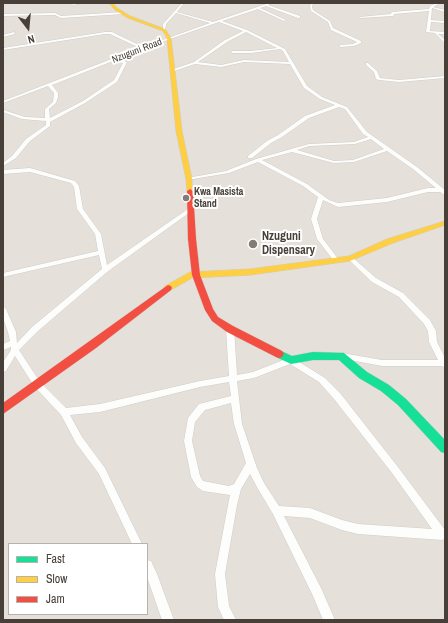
<!DOCTYPE html>
<html>
<head>
<meta charset="utf-8">
<style>
	body { margin:0 }
	#map { position:relative; width:448px; height:623px; overflow:hidden; background:#f2efec; font-family:"Archivo Narrow",sans-serif }
	canvas { display:block }
	.frame { position:absolute; inset:0; border:4px solid #484038; pointer-events:none }
	.legend { position:absolute; left:8px; top:543px; width:140px; height:72px; box-sizing:border-box; background:#fff; border:1px solid #b6b3af; margin:0; padding:5px 7px; list-style:none; font-size:12px; color:#484038 }
	.legend li { display:flex; align-items:center; gap:8px; height:20px }
	.legend b { width:20px; border:1px solid #b6b3af }
	.north { position:absolute; left:8px; top:8px; width:40px; height:40px; -webkit-text-stroke:3px #fff; paint-order:stroke; rotate:164deg; font-size:11px; font-weight:700; line-height:16px; text-align:center; color:#484038 }
	.north::after { content:''; display:block; margin:auto; width:14px; height:18px; background:#484038; clip-path:polygon(50% 0,100% 100%,50% 72%,0 100%) }
</style>
</head>
<body>
<div id="map">
<canvas width="448" height="623"></canvas>
<div class="frame"></div>
<ul class="legend">
<li><b style="height:5px;background:#16e098"></b>Fast</li>
<li><b style="height:5px;background:#ffcf43"></b>Slow</li>
<li><b style="height:5px;background:#f24e42"></b>Jam</li>
</ul>
<div class="north">N</div>
</div>
<script>
const context = document.querySelector('canvas').getContext('2d');
context.lineJoin = 'round';
function fill(path, color) {
  context.fillStyle = color;
  context.fill(path, 'evenodd');
}
function poly(rows) {
  const path = new Path2D();
  for (const r of rows) {
    path.moveTo(r[0], r[1]);
    for (let i = 2; i < r.length; i += 2) path.lineTo(r[i], r[i + 1]);
  }
  return path;
}
function strokePath(path, color, width, dash) {
  context.strokeStyle = color;
  context.lineWidth = width;
  context.lineCap = dash ? 'butt' : 'round';
  context.setLineDash(dash || []);
  context.stroke(path);
}
function label(font, color, halo, rows, align = 'center') {
  context.font = font + ' "Archivo Narrow",sans-serif';
  context.lineWidth = 4;
  context.setLineDash([]);
  context.textBaseline = 'middle';
  context.strokeStyle = halo;
  context.fillStyle = color;
  for (const [text, x, y, turn = 0] of rows) {
    context.save();
    context.translate(x, y);
    context.rotate((+turn || 0) * Math.PI / 180);
    context.textAlign = isNaN(turn) ? turn : align;
    if (halo) context.strokeText(text, 0, 0);
    context.fillText(text, 0, 0);
    context.restore();
  }
}
fill(poly([
	[3,3,445,3,445,620,3,620],
	[9,544,147,544,147,614,9,614]
]), '#e5e0da');
const street = poly([
	[75,3,84,3,73,5,72,4,75,3],
	[182,3,184,3,177,12,213,22,269,3,273,3,268,5,300,16,300,18,298,18,266,6,260,8,286,20,284,21,258,9,222,21,247,30,285,49,307,86,322,97,347,107,367,132,417,167,445,190,445,195,440,192,428,192,387,202,338,207,323,200,317,219,323,239,339,260,336,262,334,261,317,239,311,219,318,197,303,186,258,162,229,173,187,180,187,178,226,171,256,159,309,144,354,142,368,137,363,134,345,109,339,107,309,118,282,137,271,143,252,158,248,158,248,156,267,141,278,135,305,116,335,105,320,99,304,88,290,64,244,62,221,67,195,64,171,72,171,70,194,62,225,40,243,31,219,22,170,39,117,59,127,62,117,82,85,103,50,122,50,126,30,141,16,158,3,166,3,163,12,156,26,139,46,125,46,121,22,119,3,112,3,110,25,117,45,118,45,109,53,102,54,93,48,86,3,103,3,101,140,48,110,34,105,34,3,50,3,48,105,32,112,32,143,47,210,23,176,13,166,24,165,31,163,31,163,24,182,3],
	[246,32,277,48,251,51,232,51,231,53,251,53,280,49,283,51,289,62,244,60,221,65,198,62,227,42,246,32],
	[113,61,123,63,114,80,83,101,50,118,49,109,56,103,58,97,58,93,52,85,113,61],
	[371,139,384,149,353,160,334,161,297,150,309,146,355,144,371,139],
	[387,151,413,169,436,188,428,188,387,198,338,203,329,200,307,184,262,160,292,152,334,163,354,162,387,151],
	[311,3,313,3,312,7,313,10,330,21,333,28,361,41,361,43,354,46,340,47,340,45,353,44,357,42,331,30,328,22,311,11,310,7,311,3],
	[437,3,440,3,433,7,445,10,445,12,432,8,431,20,445,21,445,23,431,22,430,31,445,32,445,34,438,34,445,40,445,43,435,33,426,32,429,11,394,14,394,15,393,16,360,18,359,17,391,14,391,13,392,12,429,9,430,6,437,3],
	[123,12,124,14,61,18,55,15,3,16,3,14,55,13,61,16,123,12],
	[14,32,15,34,3,37,3,35,14,32],
	[366,63,368,63,377,71,380,78,399,80,445,76,445,78,399,82,379,80,376,79,374,72,366,65,366,63],
	[30,168,75,181,79,186,83,209,101,234,107,265,188,209,192,209,193,210,107,272,38,331,19,350,40,382,66,408,100,404,200,381,229,376,226,329,227,327,230,326,233,327,234,329,237,375,253,372,291,357,325,378,340,393,398,467,445,530,445,539,442,540,358,534,342,530,310,518,284,516,321,588,335,620,323,620,313,596,273,514,258,489,250,474,241,489,237,505,225,574,229,606,236,620,224,620,218,607,215,574,230,495,203,491,197,487,191,477,184,441,188,418,199,404,231,396,229,382,200,387,100,412,70,415,82,437,105,468,142,544,132,544,99,474,76,443,61,415,34,386,15,356,6,371,3,372,3,362,11,350,11,347,3,350,3,344,10,341,8,332,3,318,3,306,6,309,16,332,17,343,32,327,102,269,99,255,3,277,3,273,98,251,95,234,77,209,74,187,71,183,30,172,3,174,3,170,30,168],
	[290,364,319,382,334,399,392,473,432,529,358,524,342,520,310,508,279,506,264,483,257,468,242,424,237,381,254,378,290,364],
	[231,403,234,424,246,463,234,484,229,486,203,481,200,476,192,441,195,422,205,410,231,403],
	[350,256,352,257,376,278,403,293,430,320,436,331,437,342,445,358,445,368,442,366,382,366,339,358,338,356,339,354,342,353,382,360,438,360,429,342,428,331,424,324,399,297,372,282,348,259,347,258,348,257,350,256],
	[147,560,151,561,157,574,174,620,162,620,147,577,147,560]
]);
const fast = poly([
	[279,350,292,356,313,352,344,353,367,372,389,385,406,399,445,440,445,453,441,452,398,405,381,391,359,378,339,360,313,360,291,364,276,357,274,354,276,351,279,350]
]);
const slow = poly([
	[109,3,113,3,117,8,130,16,165,29,171,38,182,131,192,179,192,192,188,192,187,191,186,179,176,131,167,38,163,31,128,18,115,10,109,3],
	[445,221,445,225,393,243,350,261,250,275,192,278,171,290,168,291,164,288,165,286,190,272,250,269,349,256,387,239,445,221]
]);
const jam = poly([
	[190,189,193,191,196,239,200,275,213,309,218,317,233,326,282,351,284,354,282,357,279,358,276,357,227,332,212,321,205,310,192,275,188,239,187,191,190,189],
	[168,285,171,286,172,288,171,290,96,348,3,414,3,403,168,285]
]);
strokePath(street, '#d0cdc9', 1);
strokePath(fast, '#d0cbc3', 1);
strokePath(slow, '#d0cbc3', 1);
strokePath(jam, '#d0cbc3', 1);
fill(street, '#fdfdfc');
fill(fast, '#16e098');
fill(slow, '#ffcf43');
fill(jam, '#f24e42');
for (const [x, y, r, color] of [
	[186,198,4,"#847d77"],
	[253,244,5,"#847d77"]
]) {
  const dot = new Path2D();
  dot.arc(x, y, r, 0, 2 * Math.PI);
  context.fillStyle = color;
  context.fill(dot);
  strokePath(dot, '#fff', 1.5);
}
label('10px', '#484038', '#fff', [
	["Nzuguni Road",137,51,-21]
]);
label('bold 10px', '#484038', '#fff', [
	["Kwa Masista",194,192],
	["Stand",194,204]
], 'left');
label('bold 12px', '#484038', '#fff', [
	["Nzuguni",262,237],
	["Dispensary",262,251]
], 'left');
</script>
</body>
</html>
